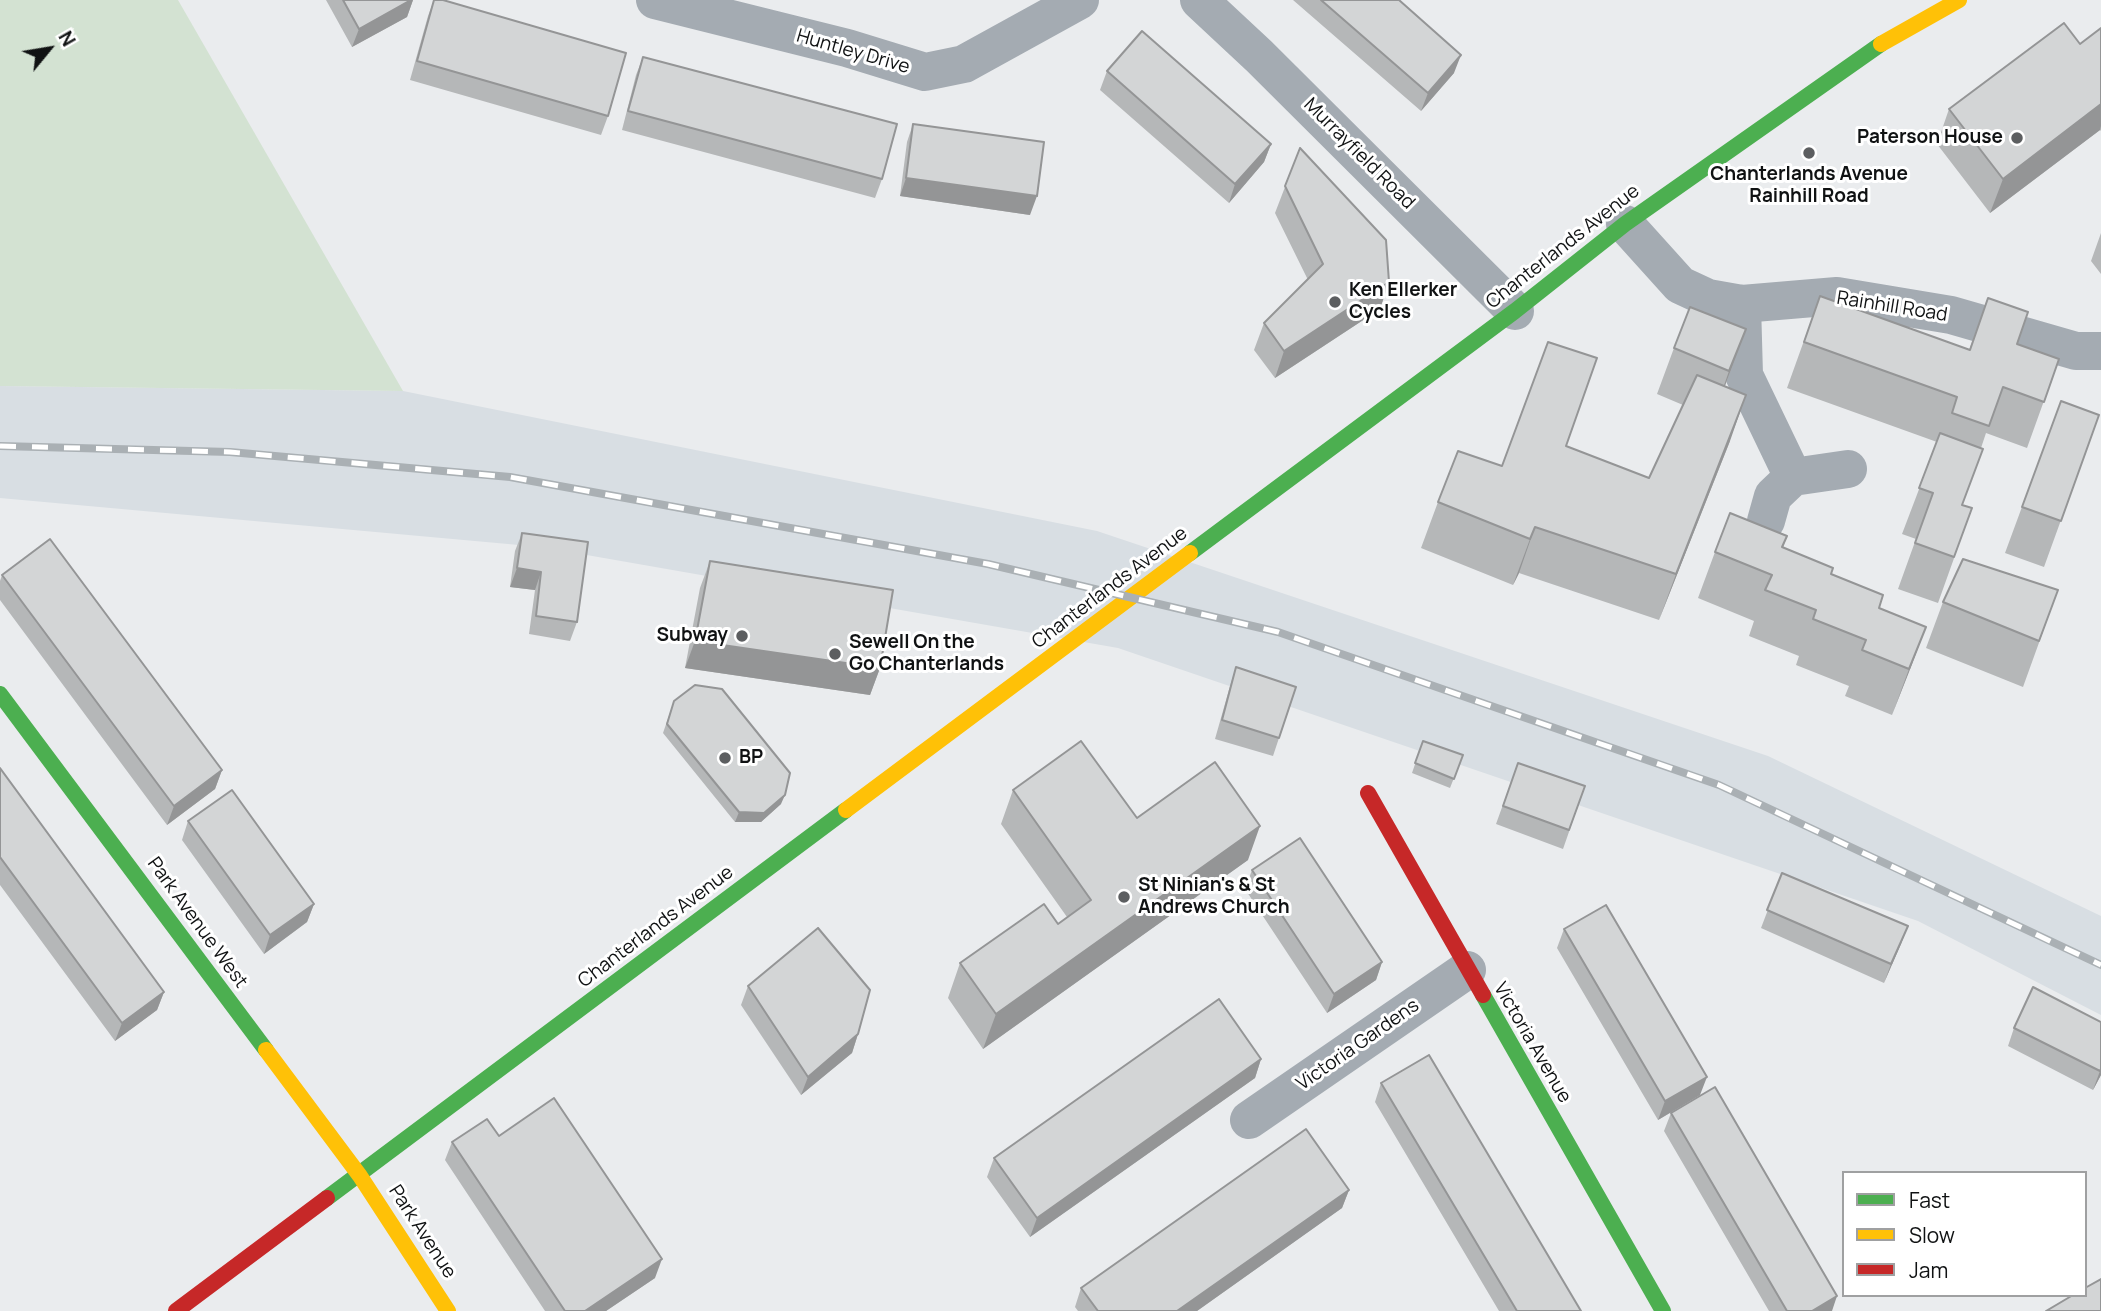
<!DOCTYPE html>
<html>
<head>
<meta charset="utf-8">
<style>
	body { margin:0 }
	#map { position:relative; width:2101px; height:1311px; overflow:hidden; background:#eaecee; font-family:Manrope,sans-serif }
	canvas { display:block }
	.legend { position:absolute; left:1842px; top:1171px; width:245px; height:126px; box-sizing:border-box; background:#fff; border:2px solid #9fa0a1; margin:0; padding:9px 12px; list-style:none; font-size:21px; color:#101213 }
	.legend li { display:flex; align-items:center; gap:14px; height:35px }
	.legend b { width:35px; border:2px solid #9fa0a1 }
	.north { position:absolute; left:14px; top:14px; width:70px; height:70px; -webkit-text-stroke:5px #fff; paint-order:stroke; rotate:60deg; font-size:19px; font-weight:700; line-height:28px; text-align:center; color:#101213 }
	.north::after { content:''; display:block; margin:auto; width:24px; height:32px; background:#101213; clip-path:polygon(50% 0,100% 100%,50% 72%,0 100%) }
</style>
</head>
<body>
<div id="map">
<canvas width="2101" height="1311"></canvas>
<ul class="legend">
<li><b style="height:9px;background:#4caf50"></b>Fast</li>
<li><b style="height:9px;background:#ffc107"></b>Slow</li>
<li><b style="height:9px;background:#c62828"></b>Jam</li>
</ul>
<div class="north">N</div>
</div>
<script>
const context = document.querySelector('canvas').getContext('2d');
context.lineJoin = 'round';
function fill(path, color) {
  context.fillStyle = color;
  context.fill(path, 'evenodd');
}
function poly(rows) {
  const path = new Path2D();
  for (const r of rows) {
    path.moveTo(r[0], r[1]);
    for (let i = 2; i < r.length; i += 2) path.lineTo(r[i], r[i + 1]);
  }
  return path;
}
function strokePath(path, color, width, dash) {
  context.strokeStyle = color;
  context.lineWidth = width;
  context.lineCap = dash ? 'butt' : 'round';
  context.setLineDash(dash || []);
  context.stroke(path);
}
function label(font, color, halo, rows, align = 'center') {
  context.font = font + ' Manrope,sans-serif';
  context.lineWidth = 6;
  context.setLineDash([]);
  context.textBaseline = 'middle';
  context.strokeStyle = halo;
  context.fillStyle = color;
  for (const [text, x, y, turn = 0] of rows) {
    context.save();
    context.translate(x, y);
    context.rotate((+turn || 0) * Math.PI / 180);
    context.textAlign = isNaN(turn) ? turn : align;
    if (halo) context.strokeText(text, 0, 0);
    context.fillText(text, 0, 0);
    context.restore();
  }
}
fill(poly([
	[0,386,403,391,1097,531,1768,756,2101,916,2101,1015,1918,921,1118,648,541,547,0,498]
]), '#d8dee3');
fill(poly([
	[0,0,178,0,403,391,0,386]
]), '#d3e2d2');
strokePath(poly([
	[655,0,847,48,925,72,964,64,1080,0],
	[1199,0,1259,56,1515,311],
	[1625,224,1680,285,1708,298,1742,304,1837,296,1951,315,2076,351,2101,351],
	[1742,304,1744,375,1793,477],
	[1766,521,1773,496,1793,477,1848,469],
	[1249,1120,1467,970]
]), '#a4abb2', 38);
strokePath(poly([
	[1190,553,1515,311,1625,224,1881,44],
	[0,694,266,1050],
	[1483,995,1663,1311],
	[327,1198,846,810]
]), '#4caf50', 16);
strokePath(poly([
	[1881,44,1959,0],
	[846,810,1190,553],
	[266,1050,360,1176,448,1311]
]), '#ffc107', 16);
strokePath(poly([
	[1368,793,1483,995],
	[176,1311,327,1198]
]), '#c62828', 16);
const rail = poly([
	[0,446,230,452,510,477,988,564,1278,632,1719,785,2101,965]
]);
strokePath(rail, '#aab0b4', 8);
strokePath(rail, '#fff', 5, [16]);
fill(poly([
	[326,0,413,0,407,17,352,47],
	[434,0,608,116,601,135,410,80,428,16],
	[1293,0,1399,0,1454,73,1421,111],
	[2101,28,2101,131,2100,130,1990,213,1937,144,1949,109,2080,44],
	[643,57,882,179,875,198,622,130,636,75],
	[1107,71,1271,144,1264,162,1229,203,1100,90],
	[913,124,1030,215,900,196,907,142],
	[1300,148,1389,282,1380,309,1275,378,1254,350,1264,323,1308,280,1275,213],
	[2101,233,2101,274,2091,261],
	[1820,296,1969,350,1988,298,2017,344,2059,359,2027,448,1986,433,1962,505,1972,508,1938,603,1898,589,1916,539,1902,534,1937,442,1787,388],
	[1746,329,1725,386,1730,441,1659,620,1519,573,1513,585,1421,548,1438,502,1502,466,1566,446,1649,478,1683,405,1657,394,1674,348],
	[2061,401,2099,415,2044,567,2005,553],
	[522,533,577,622,570,641,529,634,535,590,510,587,515,551],
	[1787,536,1783,548,1831,574,1879,608,1926,627,1892,715,1845,696,1849,686,1796,665,1799,656,1749,636,1754,621,1698,598,1715,552],
	[710,561,880,668,870,695,685,668,700,588],
	[2,575,222,770,215,789,167,825,0,600,0,581],
	[2058,590,2023,687,1926,648,1943,602],
	[1236,667,1279,738,1273,756,1215,739,1230,686],
	[674,701,781,804,761,822,735,822,663,733],
	[1423,741,1463,755,1450,788,1412,773],
	[1518,763,1585,786,1563,849,1496,824],
	[0,768,164,992,157,1010,115,1041,0,885],
	[1013,790,1137,818,1248,860,983,1049,948,998,960,963,1058,924,1067,917,1001,824],
	[188,821,314,904,307,922,264,954,182,840],
	[1252,870,1382,962,1376,980,1327,1013,1245,889],
	[1782,873,1908,926,1884,983,1761,928],
	[1564,929,1700,1095,1658,1120,1557,948],
	[748,986,858,1034,852,1053,801,1095,741,1005],
	[2101,1022,2101,1075,2093,1090,2008,1046,2014,1028],
	[1261,1059,1255,1078,1030,1237,987,1177,994,1158],
	[1381,1083,1581,1311,1499,1311,1375,1102],
	[1671,1113,1832,1311,1769,1311,1664,1131],
	[452,1142,655,1278,606,1311,545,1311,445,1160],
	[1349,1190,1342,1208,1197,1311,1078,1311,1075,1307,1081,1288]
]), '#b5b7b8');
fill(poly([
	[411,0,413,0,407,17,352,47,359,29],
	[1461,55,1454,73,1421,111,1428,93],
	[2101,104,2101,126,2100,130,1990,213,2003,179],
	[1271,144,1264,162,1229,203,1235,184],
	[906,178,1037,196,1030,215,900,196],
	[1389,282,1380,309,1275,378,1284,351],
	[1746,329,1729,375,1713,417,1729,371],
	[1746,395,1730,441,1659,620,1676,574],
	[1535,527,1519,573,1513,585,1530,539],
	[517,568,541,572,535,590,510,587],
	[1926,627,1909,672,1892,715,1909,669],
	[695,641,880,668,870,695,685,668],
	[222,770,215,789,167,825,174,806],
	[785,795,781,804,761,822,735,822,739,812],
	[1260,826,1248,860,983,1049,996,1014],
	[314,904,307,922,264,954,270,935],
	[1908,926,1901,944,1884,983,1891,964],
	[1382,962,1376,980,1327,1013,1334,994],
	[164,992,157,1010,115,1041,122,1023],
	[858,1034,852,1053,801,1095,808,1077],
	[1261,1059,1255,1078,1030,1237,1037,1218],
	[2101,1069,2101,1075,2093,1090,2100,1071],
	[1707,1077,1700,1095,1658,1120,1665,1101],
	[1349,1190,1342,1208,1197,1311,1177,1311],
	[662,1259,655,1278,606,1311,585,1311],
	[1837,1296,1832,1311,1812,1311]
]), '#949596');
const building = poly([
	[343,0,411,0,359,29,343,0],
	[434,0,443,0,626,53,608,116,417,61,434,0],
	[1321,0,1399,0,1461,55,1428,93,1321,0],
	[2064,23,2080,44,2101,28,2101,104,2003,179,1949,109,2064,23],
	[1142,31,1271,144,1235,184,1107,71,1142,31],
	[643,57,897,124,882,179,628,111,643,57],
	[913,124,1044,142,1037,196,906,178,913,124],
	[1300,148,1386,240,1389,282,1284,351,1264,323,1323,264,1285,186,1300,148],
	[1820,296,1970,350,1988,298,2028,312,2017,344,2059,359,2044,402,2003,387,1989,426,1952,413,1957,397,1804,342,1820,296],
	[1690,307,1746,329,1729,371,1674,348,1690,307],
	[1548,342,1597,358,1566,446,1649,478,1697,375,1746,395,1676,574,1535,527,1530,539,1438,502,1458,451,1502,466,1548,342],
	[2061,401,2099,415,2061,521,2022,507,2061,401],
	[1940,433,1983,449,1962,505,1972,508,1954,557,1915,543,1933,493,1919,488,1940,433],
	[1730,513,1787,536,1782,547,1833,568,1831,574,1883,595,1879,608,1926,627,1909,669,1862,650,1866,640,1813,619,1816,610,1765,590,1772,575,1715,552,1730,513],
	[522,533,588,542,577,622,536,616,541,572,517,568,522,533],
	[50,539,222,770,174,806,2,575,50,539],
	[1963,559,2058,590,2039,641,1943,602,1963,559],
	[710,561,893,590,880,668,695,641,710,561],
	[1236,667,1296,687,1279,738,1222,720,1236,667],
	[695,685,722,689,790,773,785,795,764,813,739,812,667,724,674,701,695,685],
	[1081,741,1137,818,1215,762,1260,826,996,1014,960,963,1044,904,1058,924,1091,900,1013,790,1081,741],
	[1423,741,1463,755,1454,779,1415,763,1423,741],
	[1518,763,1585,786,1569,830,1503,806,1518,763],
	[0,768,164,992,122,1023,0,857,0,768],
	[232,790,314,904,270,935,188,821,232,790],
	[1300,838,1382,962,1334,994,1252,870,1300,838],
	[1782,873,1908,926,1891,964,1767,910,1782,873],
	[1606,905,1707,1077,1665,1101,1564,929,1606,905],
	[818,928,870,990,858,1034,808,1077,748,986,818,928],
	[2033,987,2101,1022,2101,1069,2100,1071,2014,1028,2033,987],
	[1219,999,1261,1059,1037,1218,994,1158,1219,999],
	[1429,1055,1581,1311,1517,1311,1381,1083,1429,1055],
	[1715,1087,1837,1296,1812,1311,1787,1311,1671,1113,1715,1087],
	[554,1098,662,1259,585,1311,565,1311,452,1142,487,1119,499,1136,554,1098],
	[1306,1129,1349,1190,1177,1311,1098,1311,1081,1288,1306,1129],
	[2101,1279,2101,1311,2046,1311,2073,1295,2085,1295,2085,1288,2101,1279]
]);
fill(building, '#d3d5d6');
strokePath(building, '#949596', 2);
for (const [x, y, r, color] of [
	[2017,138,7,"#5c5e60"],
	[1809,153,7,"#5c5e60"],
	[1335,302,7,"#5c5e60"],
	[742,636,7,"#5c5e60"],
	[835,654,7,"#5c5e60"],
	[725,758,7,"#5c5e60"],
	[1124,897,7,"#5c5e60"]
]) {
  const dot = new Path2D();
  dot.arc(x, y, r, 0, 2 * Math.PI);
  context.fillStyle = color;
  context.fill(dot);
  strokePath(dot, '#fff', 2.5);
}
label('19px', '#101213', '#fff', [
	["Huntley Drive",853,52,16],
	["Murrayfield Road",1359,154,45],
	["Chanterlands Avenue",1563,247,-38],
	["Rainhill Road",1892,307,9],
	["Chanterlands Avenue",1110,588,-37],
	["Park Avenue West",197,923,54],
	["Chanterlands Avenue",656,927,-37],
	["Victoria Avenue",1532,1043,60],
	["Victoria Gardens",1358,1045,-35],
	["Park Avenue",422,1232,57]
]);
label('bold 19px', '#101213', '#fff', [
	["Paterson House",2003,138,"right"],
	["Chanterlands Avenue",1809,175,"center"],
	["Rainhill Road",1809,197,"center"],
	["Ken Ellerker",1349,291],
	["Cycles",1349,313],
	["Subway",728,636,"right"],
	["Sewell On the",849,643],
	["Go Chanterlands",849,665],
	["BP",739,758],
	["St Ninian's & St",1138,886],
	["Andrews Church",1138,908]
], 'left');
</script>
</body>
</html>
